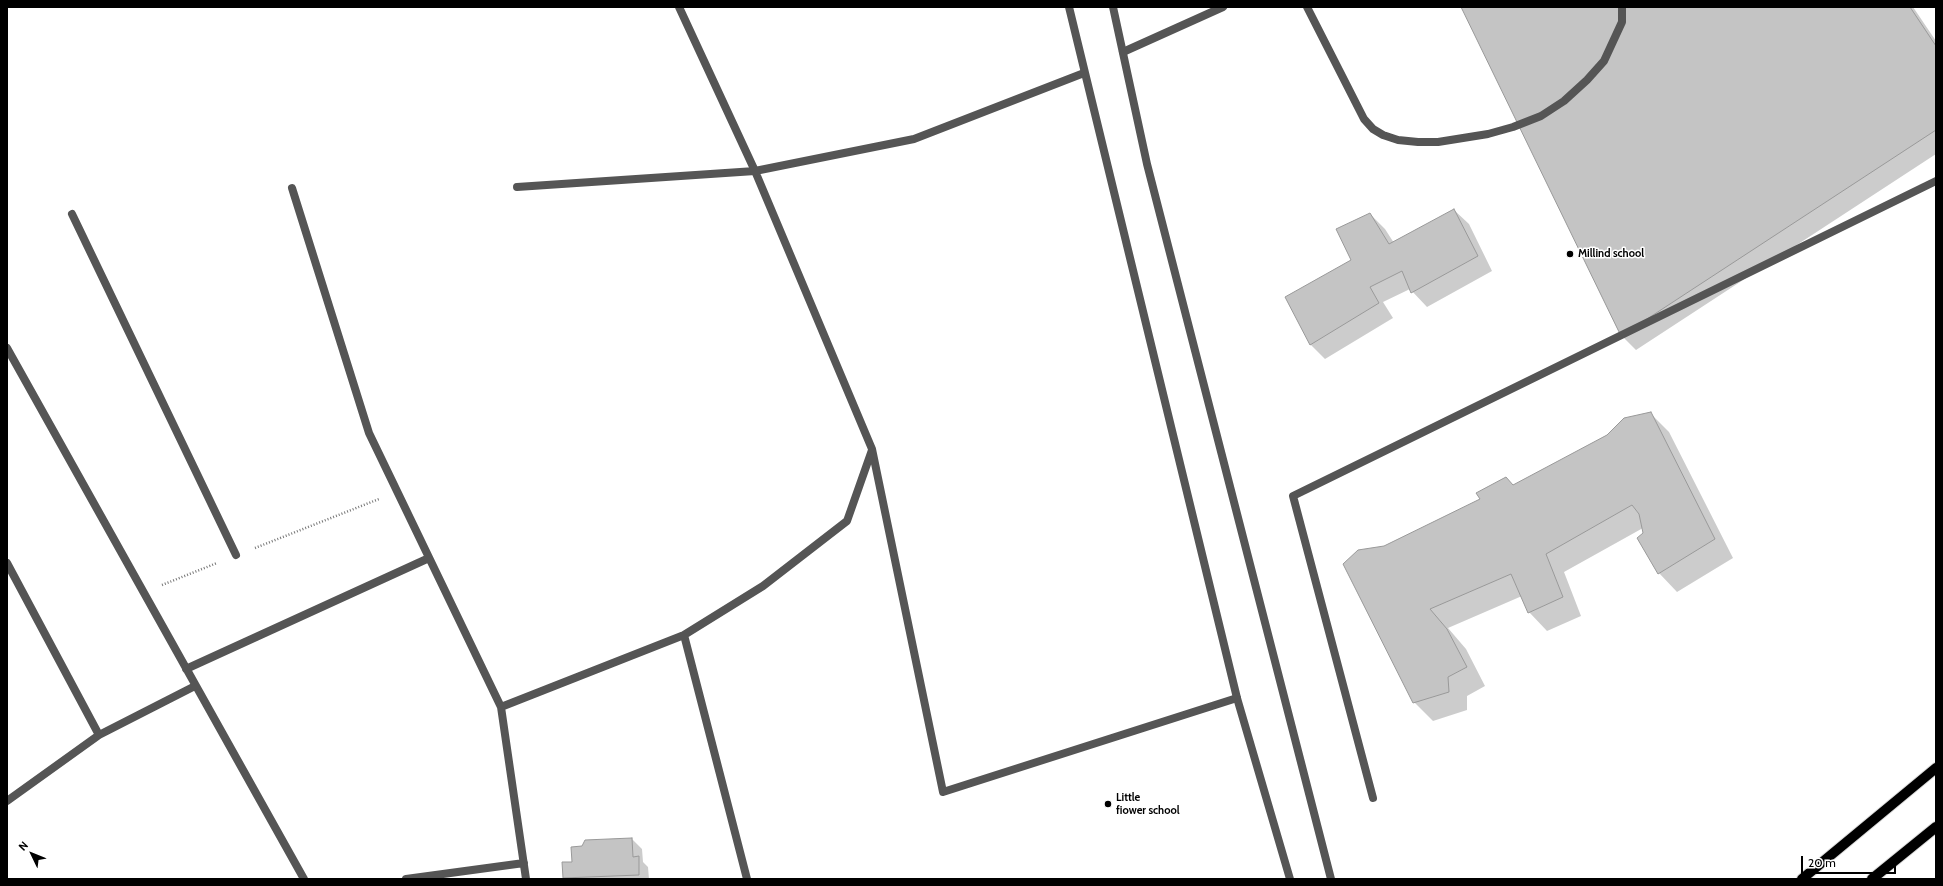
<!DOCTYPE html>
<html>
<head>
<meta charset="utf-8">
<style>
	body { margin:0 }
	#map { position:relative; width:1943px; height:886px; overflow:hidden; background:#fff; font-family:Cabin,sans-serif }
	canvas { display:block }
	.frame { position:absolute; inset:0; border:8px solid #000; pointer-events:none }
	.north { position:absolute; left:12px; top:834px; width:40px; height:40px; -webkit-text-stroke:3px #fff; paint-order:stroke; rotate:313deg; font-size:11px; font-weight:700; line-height:16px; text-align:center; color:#000 }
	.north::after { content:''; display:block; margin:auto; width:14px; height:18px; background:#000; clip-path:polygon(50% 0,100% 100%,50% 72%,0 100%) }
	.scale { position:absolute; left:1801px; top:856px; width:95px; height:18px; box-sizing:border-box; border:2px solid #000; border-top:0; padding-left:5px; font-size:12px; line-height:14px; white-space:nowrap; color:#000; -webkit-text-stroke:3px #fff; paint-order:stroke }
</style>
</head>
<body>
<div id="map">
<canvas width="1943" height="886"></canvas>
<div class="frame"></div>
<div class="north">N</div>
<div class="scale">20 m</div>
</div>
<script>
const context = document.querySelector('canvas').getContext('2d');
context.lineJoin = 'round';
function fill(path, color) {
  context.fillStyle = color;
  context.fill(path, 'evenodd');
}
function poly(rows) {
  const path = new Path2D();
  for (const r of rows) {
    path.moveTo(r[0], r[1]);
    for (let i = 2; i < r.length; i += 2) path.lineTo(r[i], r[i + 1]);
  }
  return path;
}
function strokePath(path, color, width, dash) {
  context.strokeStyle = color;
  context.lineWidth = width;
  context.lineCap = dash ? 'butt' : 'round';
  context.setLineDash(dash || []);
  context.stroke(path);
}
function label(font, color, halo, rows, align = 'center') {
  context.font = font + ' Cabin,sans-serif';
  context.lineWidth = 3;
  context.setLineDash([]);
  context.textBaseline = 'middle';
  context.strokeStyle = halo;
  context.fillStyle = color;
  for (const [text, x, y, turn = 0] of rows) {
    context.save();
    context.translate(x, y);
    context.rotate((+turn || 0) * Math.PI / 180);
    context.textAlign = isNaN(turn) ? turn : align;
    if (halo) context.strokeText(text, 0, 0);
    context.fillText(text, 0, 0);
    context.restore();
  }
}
fill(poly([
	[1462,7,1913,7,1936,41,1936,154,1636,350,1621,335],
	[1454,210,1469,224,1492,271,1427,307,1410,289,1383,302,1393,318,1325,359,1310,344,1352,260,1370,214,1385,229,1394,243],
	[1650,413,1669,432,1733,558,1677,592,1659,573,1643,528,1564,572,1581,616,1547,631,1529,612,1522,596,1448,628,1466,649,1485,686,1467,696,1467,710,1433,721,1414,702,1385,547,1514,486],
	[632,839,642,849,643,862,648,867,649,879,566,879,564,877,573,863]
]), '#0003');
const building = poly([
	[1461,7,1910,7,1936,46,1936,130,1621,336,1461,7],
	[1454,209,1478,256,1411,293,1402,271,1370,287,1379,303,1310,345,1285,297,1351,260,1336,229,1370,213,1389,244,1454,209],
	[1651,412,1715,539,1658,574,1637,538,1643,533,1639,514,1632,505,1546,554,1563,597,1528,613,1511,574,1430,609,1447,629,1467,667,1448,677,1449,692,1413,703,1343,564,1358,550,1384,546,1480,499,1476,493,1506,477,1513,485,1607,435,1624,418,1651,412],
	[632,838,633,857,639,856,639,875,563,878,562,862,572,862,571,847,582,846,585,840,632,838]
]);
fill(building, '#c4c4c4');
strokePath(building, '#999', 1);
const primary = poly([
	[1802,879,1936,768],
	[1872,879,1936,827]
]);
strokePath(primary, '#dbdbdb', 12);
strokePath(poly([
	[255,548,379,499],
	[162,585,217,563]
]), '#777', 2.5, [1, 2]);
strokePath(poly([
	[1307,7,1364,119,1373,129,1383,135,1398,140,1418,142,1438,142,1488,134,1513,127,1541,116,1564,101,1587,80,1604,61,1622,22,1622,7],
	[1123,52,1223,7],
	[1373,798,1293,496,1936,181]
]), '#555', 8);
strokePath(poly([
	[679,7,755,171,872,449,943,792,1237,698],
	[517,187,755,171,914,139,1084,73],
	[292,188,369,433,501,707,526,879],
	[72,214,236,555],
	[7,348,304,879],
	[7,563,99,735],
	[684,635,747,879],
	[186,669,429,558],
	[501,707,684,635,763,586,847,521,872,450],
	[7,801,99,735,195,686],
	[406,879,524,863]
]), '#555', 8);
strokePath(poly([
	[1069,7,1237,698,1290,879],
	[1113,7,1147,164,1331,879]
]), '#555', 8);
strokePath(primary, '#000', 10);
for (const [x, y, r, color] of [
	[1570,254,4,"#000"],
	[1108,804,4,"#000"]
]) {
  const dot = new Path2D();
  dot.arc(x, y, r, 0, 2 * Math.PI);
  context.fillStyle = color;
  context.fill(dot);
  strokePath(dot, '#fff', 1.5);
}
label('bold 11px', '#000', '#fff', [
	["Millind school",1578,254],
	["Little",1116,798],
	["fiower school",1116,811]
], 'left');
</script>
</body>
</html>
